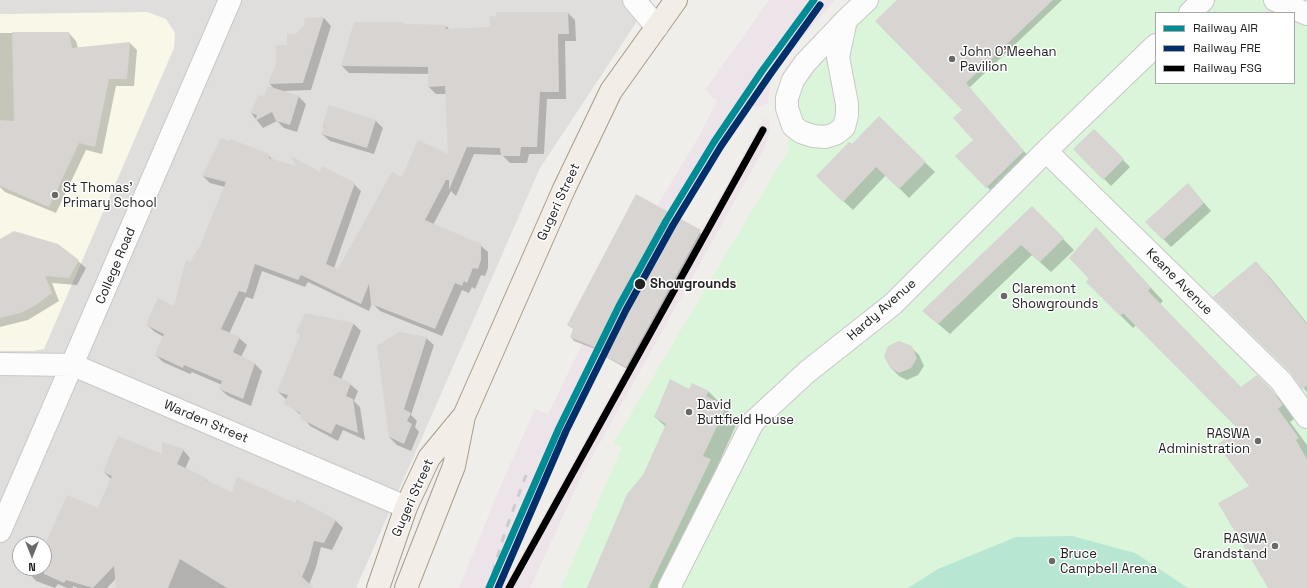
<!DOCTYPE html>
<html>
<head>
<meta charset="utf-8">
<style>
	body { margin:0 }
	#map { position:relative; width:1307px; height:588px; overflow:hidden; background:#f0eeeb; font-family:"Space Grotesk",sans-serif }
	canvas { display:block }
	.legend { position:absolute; left:1155px; top:12px; width:140px; height:72px; box-sizing:border-box; background:#fff; border:1px solid #a7a7a7; margin:0; padding:5px 7px; list-style:none; font-size:12px; color:#222 }
	.legend li { display:flex; align-items:center; gap:8px; height:20px }
	.legend b { width:20px; border:1px solid #a7a7a7 }
	.north { position:absolute; left:12px; top:536px; width:40px; height:40px; box-sizing:border-box; background:#fff; border:1px solid #a7a7a7; border-radius:50%; rotate:180deg; font-size:11px; font-weight:700; line-height:16px; text-align:center; color:#222 }
	.north::after { content:''; display:block; margin:auto; width:14px; height:18px; background:#6a6968; clip-path:polygon(50% 0,100% 100%,50% 72%,0 100%) }
</style>
</head>
<body>
<div id="map">
<canvas width="1307" height="588"></canvas>
<ul class="legend">
<li><b style="height:5px;background:#008c95"></b>Railway AIR</li>
<li><b style="height:5px;background:#002f6c"></b>Railway FRE</li>
<li><b style="height:5px;background:#000"></b>Railway FSG</li>
</ul>
<div class="north">N</div>
</div>
<script>
const context = document.querySelector('canvas').getContext('2d');
context.lineJoin = 'round';
function fill(path, color) {
  context.fillStyle = color;
  context.fill(path, 'evenodd');
}
function poly(rows) {
  const path = new Path2D();
  for (const r of rows) {
    path.moveTo(r[0], r[1]);
    for (let i = 2; i < r.length; i += 2) path.lineTo(r[i], r[i + 1]);
  }
  return path;
}
function strokePath(path, color, width, dash) {
  context.strokeStyle = color;
  context.lineWidth = width;
  context.lineCap = dash ? 'butt' : 'round';
  context.setLineDash(dash || []);
  context.stroke(path);
}
function label(font, color, halo, rows, align = 'center') {
  context.font = font + ' "Space Grotesk",sans-serif';
  context.lineWidth = 3;
  context.setLineDash([]);
  context.textBaseline = 'middle';
  context.strokeStyle = halo;
  context.fillStyle = color;
  for (const [text, x, y, turn = 0] of rows) {
    context.save();
    context.translate(x, y);
    context.rotate((+turn || 0) * Math.PI / 180);
    context.textAlign = isNaN(turn) ? turn : align;
    if (halo) context.strokeText(text, 0, 0);
    context.fillText(text, 0, 0);
    context.restore();
  }
}
fill(poly([
	[0,0,651,0,540,168,356,588,0,588],
	[20,544,44,544,44,568,20,568]
]), '#dfdedc');
fill(poly([
	[769,0,835,0,771,74,768,103,755,108,746,103,710,158,648,263,599,356,565,427,571,430,502,572,510,576,763,119,769,120,770,131,766,145,582,475,530,588,459,588,500,487,535,409,548,414,605,297,643,229,698,138,717,101,705,90]
]), '#ede4e9');
fill(poly([
	[147,12,166,19,175,33,174,48,47,342,44,349,34,351,0,351,0,14]
]), '#f8f7e8');
fill(poly([
	[871,0,1307,0,1307,588,561,588,622,447,613,444,789,149,782,93],
	[1156,13,1294,13,1294,83,1156,83]
]), '#daf5da');
fill(poly([
	[1072,536,1135,553,1188,588,908,588,938,569,1016,537]
]), '#b7e6d2');
fill(poly([
	[898,0,1062,0,969,88,1028,156,991,191,957,156,974,140,963,110],
	[568,13,575,20,576,41,565,41,566,99,547,99,544,154,529,154,527,163,510,163,502,155,474,154,456,196,451,191,433,225,480,245,488,252,488,268,485,276,481,275,475,289,472,287,469,293,462,290,442,336,380,311,372,303,369,311,308,282,305,287,262,271,253,299,246,297,229,334,239,338,247,345,241,357,255,364,262,371,251,406,228,396,220,389,222,385,192,372,190,374,163,362,156,355,164,337,155,332,147,325,175,307,191,264,201,246,225,187,210,183,203,176,268,155,274,161,354,184,361,191,334,268,339,270,402,178,449,155,447,94,436,94,429,87,429,74,349,73,342,66,403,23,404,25,446,26,450,30,491,28,498,18],
	[324,18,331,26,311,90,282,91,299,97,306,104,297,132,284,128,277,121,263,128,251,113,274,89,270,84,277,63,288,46,305,25,306,19],
	[0,33,69,33,76,41,78,48,130,43,137,50,134,86,116,86,102,154,86,150,56,213,5,192,0,187],
	[330,106,376,121,383,128,374,154,330,141,322,134,326,129,323,127],
	[879,117,935,172,909,198,886,175,853,210,825,184],
	[1094,130,1130,167,1111,186,1075,149],
	[1188,184,1211,211,1171,247,1147,222],
	[636,195,704,235,629,370,606,357,603,352,574,341,571,337],
	[1032,208,1074,250,1051,272,1032,255,950,334,923,311],
	[0,240,78,261,86,268,77,285,52,283,59,301,28,320,0,327],
	[1108,241,1163,301,1160,304,1241,388,1257,377,1284,403,1295,418,1290,422,1307,445,1307,588,1269,588,1239,429,1136,325,1133,328,1087,282],
	[1256,263,1269,276,1307,323,1307,392,1291,373],
	[353,323,361,331,341,380,350,384,358,391,354,401,360,407,365,440,343,430,338,441,310,426,302,416,286,403,287,400,278,392],
	[426,338,434,345,411,415,417,421,415,427,419,432,411,451,397,445,389,437],
	[911,347,919,355,924,366,918,375,907,380,899,376,891,368],
	[690,390,708,391,738,421,717,467,723,473,669,588,587,588,644,476,666,427,655,417],
	[183,450,190,458,185,469,205,478,211,484,232,494,296,505,335,520,343,528,332,550,321,547,316,567,309,585,312,588,121,588,128,566,107,588,78,588,73,586,73,588,67,588,58,584,55,588,36,581,29,573,31,568,44,568,44,549,98,509,111,479,104,472]
]), '#0003');
fill(poly([
	[897,0,1053,0,966,83,1024,151,986,188,955,156,973,140,953,118,962,110,875,21],
	[496,12,568,12,569,34,558,34,559,92,540,92,537,147,521,147,520,156,501,156,500,148,467,147,449,190,449,180,446,180,425,220,481,244,481,260,478,269,473,268,467,283,464,281,462,286,455,283,435,329,371,304,369,284,361,304,301,275,298,280,255,264,246,293,239,291,221,329,240,337,233,352,255,363,243,399,219,389,222,381,184,365,183,368,155,355,164,334,146,325,158,298,174,306,186,260,190,262,200,246,226,182,202,176,221,138,229,141,230,139,269,154,269,158,296,166,291,156,320,172,322,166,355,183,326,264,338,269,392,172,402,177,418,140,448,154,445,86,428,87,428,67,341,66,354,22,403,22,403,24,446,25,446,29,490,27,490,16,497,17],
	[324,17,303,83,268,84,276,63,276,45,287,45,287,34,296,34,304,25,305,18],
	[12,32,69,32,72,48,130,42,127,79,109,79,95,147,79,143,49,207,0,186,0,120,14,121],
	[268,86,299,96,290,125,276,121,272,112,255,121,257,115,250,113,259,95,264,96],
	[329,105,376,120,367,148,321,134,325,127,322,127],
	[879,116,926,162,899,189,876,167,843,202,816,176,849,142,852,144],
	[1094,129,1124,159,1103,180,1073,149],
	[1188,183,1204,203,1163,240,1145,222],
	[636,194,701,230,626,367,601,354,603,351,570,337,573,329,567,325],
	[1032,206,1064,238,1040,262,1021,245,938,324,922,311],
	[1096,227,1151,288,1148,291,1241,387,1257,375,1271,389,1283,405,1278,409,1299,438,1296,440,1307,459,1307,588,1268,588,1218,503,1249,486,1217,445,1238,429,1123,313,1120,316,1086,282,1089,279,1069,258],
	[14,231,58,244,79,260,69,278,45,276,52,293,36,305,21,313,0,318,0,239],
	[1256,261,1307,324,1307,386,1302,389,1290,372,1213,297],
	[305,313,354,323,333,375,351,383,346,396,353,399,358,433,336,424,331,434,301,419,300,413,284,404,288,395,277,392,300,335,296,332],
	[399,332,427,337,404,409,411,413,407,421,412,424,404,444,389,437,377,346],
	[899,341,912,346,917,358,911,368,899,373,890,368,884,356,888,346],
	[670,379,689,389,692,383,709,391,706,396,726,407,703,456,711,459,649,588,587,588,627,494,643,475,666,424,654,417],
	[118,436,162,454,162,442,184,449,177,464,206,478,206,480,232,492,237,477,295,503,297,499,336,520,324,543,314,541,309,560,302,577,314,588,227,588,180,559,168,588,116,588,114,566,93,588,66,580,64,583,44,574,44,547,67,495,98,508,112,476,103,472]
]), '#d7d4d2');
const minor = poly([
	[634,0,657,27],
	[1275,0,1307,14],
	[1190,13,1203,0],
	[846,20,838,57,847,104,847,115,844,127,835,134,825,137,813,136,801,132,793,126,787,108,787,98,793,80,805,63,846,20,867,0],
	[1046,151,1281,381,1307,417],
	[0,364,73,365,406,507],
	[0,531,230,0],
	[669,588,753,422,807,372,893,304,1046,151,1156,45]
]);
const major = poly([
	[378,588,406,507,429,458,462,418],
	[406,588,454,466,464,416,564,189,611,91,676,0]
]);
strokePath(minor, '#c9c8c7', 24);
strokePath(major, '#a79c86', 24);
strokePath(minor, '#fdfcfc', 22);
strokePath(major, '#f3ede7', 22);
strokePath(poly([
	[488,588,505,532,526,475]
]), '#ccc', 3, [8, 8]);
strokePath(poly([
	[489,588,559,428,619,306,666,221,714,142,762,71,814,0]
]), '#008c95', 7);
strokePath(poly([
	[498,588,566,431,626,310,673,225,721,146,769,76,820,5]
]), '#002f6c', 7);
strokePath(poly([
	[509,588,763,130]
]), '#000', 7);
for (const [x, y, r, color] of [
	[952,59,4,"#6a6968"],
	[55,195,4,"#6a6968"],
	[640,284,6,"#222"],
	[1004,296,4,"#6a6968"],
	[689,412,4,"#6a6968"],
	[1258,441,4,"#6a6968"],
	[1275,546,4,"#6a6968"],
	[1052,561,4,"#6a6968"]
]) {
  const dot = new Path2D();
  dot.arc(x, y, r, 0, 2 * Math.PI);
  context.fillStyle = color;
  context.fill(dot);
  strokePath(dot, '#fff', 1.5);
}
label('13px', '#222', '#fff', [
	["John O'Meehan",960,52],
	["Pavilion",960,67],
	["St Thomas'",63,188],
	["Primary School",63,203],
	["Claremont",1012,289],
	["Showgrounds",1012,304],
	["David",697,405],
	["Buttfield House",697,420],
	["RASWA",1250,434,"right"],
	["Administration",1250,449,"right"],
	["RASWA",1267,539,"right"],
	["Grandstand",1267,554,"right"],
	["Bruce",1060,554],
	["Campbell Arena",1060,569]
], 'left');
label('13px', '#222', '#fff', [
	["Gugeri Street",559,202,-65],
	["College Road",116,266,-67],
	["Keane Avenue",1179,282,45],
	["Hardy Avenue",882,310,-41],
	["Warden Street",206,422,23],
	["Gugeri Street",413,498,-66]
]);
label('bold 13px', '#222', '#fff', [
	["Showgrounds",650,284]
], 'left');
</script>
</body>
</html>
